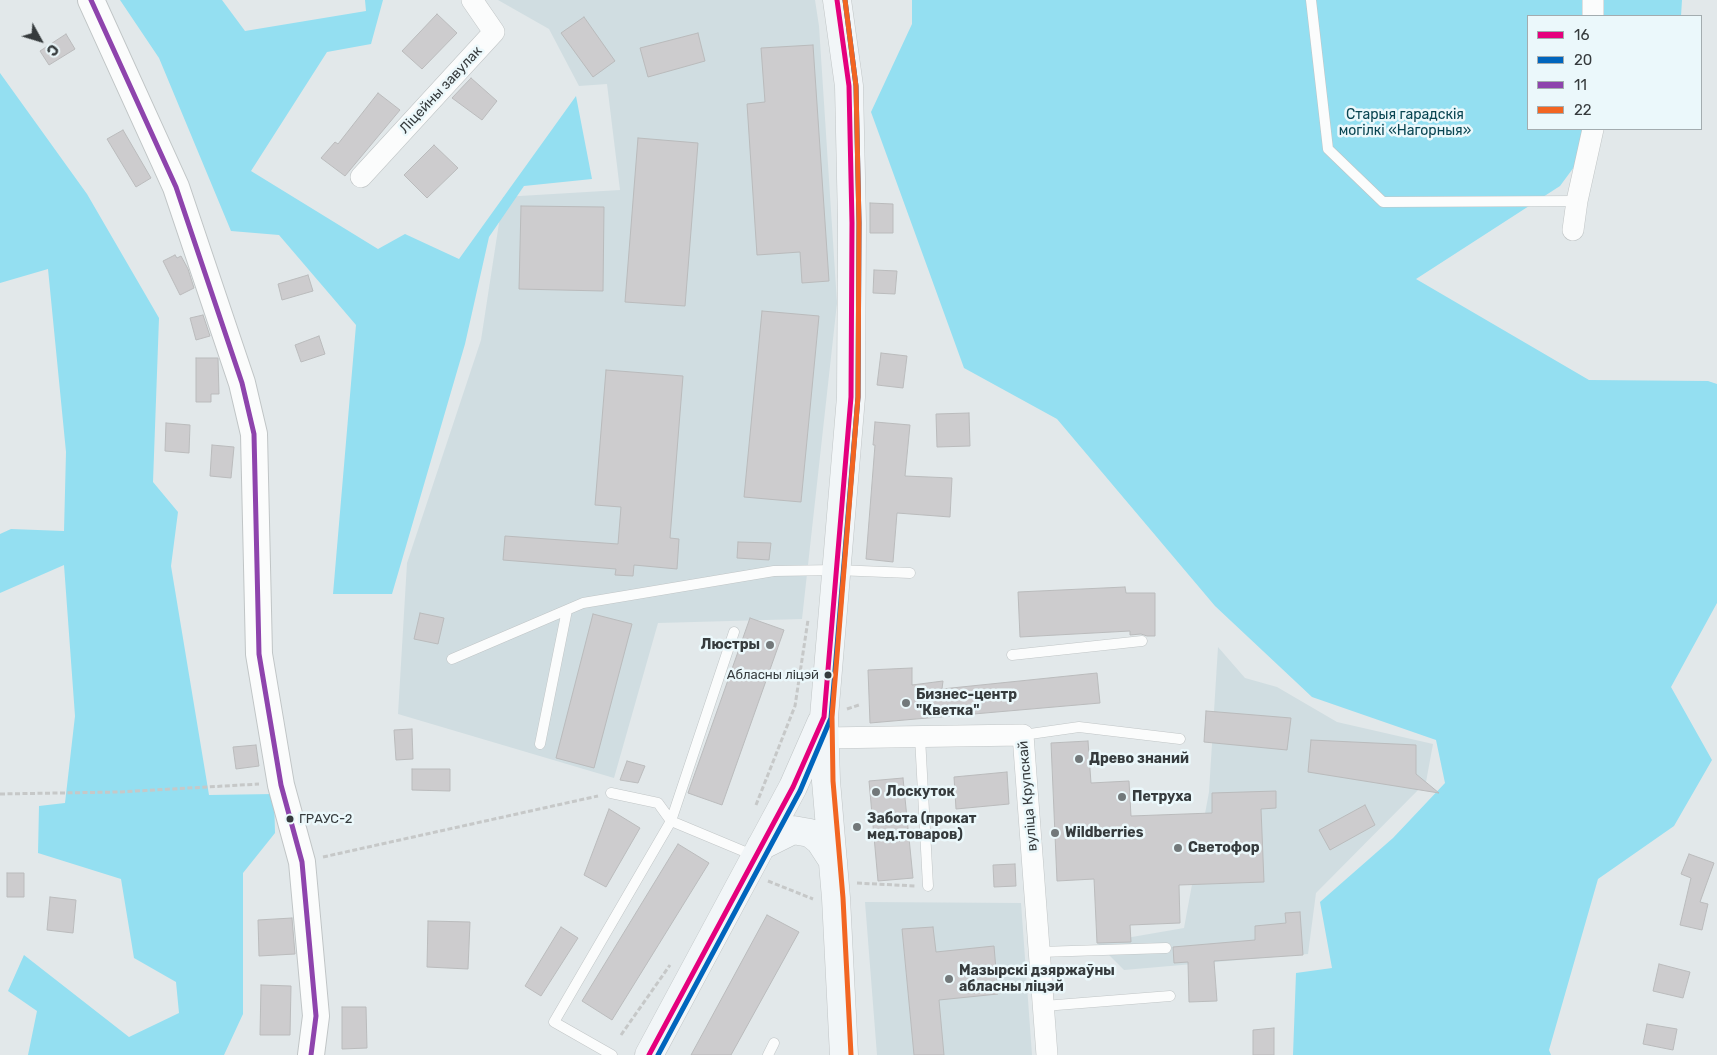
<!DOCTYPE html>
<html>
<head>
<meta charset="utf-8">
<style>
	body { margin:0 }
	#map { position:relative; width:1717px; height:1055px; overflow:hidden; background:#e2e8ea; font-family:Rubik,sans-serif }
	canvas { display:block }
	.legend { position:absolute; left:1527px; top:15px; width:175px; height:115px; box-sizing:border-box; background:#ebf8fb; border:1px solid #a3acaf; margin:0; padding:6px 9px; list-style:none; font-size:15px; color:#363b3d }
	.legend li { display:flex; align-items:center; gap:10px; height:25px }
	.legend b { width:25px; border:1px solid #a3acaf }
	.north { position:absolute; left:15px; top:15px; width:50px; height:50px; -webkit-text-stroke:4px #ebf8fb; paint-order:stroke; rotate:129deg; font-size:14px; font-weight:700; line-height:20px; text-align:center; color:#363b3d }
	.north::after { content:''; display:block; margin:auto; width:18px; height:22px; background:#363b3d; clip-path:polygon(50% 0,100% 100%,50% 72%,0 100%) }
</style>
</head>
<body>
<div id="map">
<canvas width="1717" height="1055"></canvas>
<ul class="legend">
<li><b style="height:6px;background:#e5007d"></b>16</li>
<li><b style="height:6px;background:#0065bd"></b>20</li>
<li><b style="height:6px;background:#8e44ad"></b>11</li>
<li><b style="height:6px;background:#f26522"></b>22</li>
</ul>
<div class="north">С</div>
</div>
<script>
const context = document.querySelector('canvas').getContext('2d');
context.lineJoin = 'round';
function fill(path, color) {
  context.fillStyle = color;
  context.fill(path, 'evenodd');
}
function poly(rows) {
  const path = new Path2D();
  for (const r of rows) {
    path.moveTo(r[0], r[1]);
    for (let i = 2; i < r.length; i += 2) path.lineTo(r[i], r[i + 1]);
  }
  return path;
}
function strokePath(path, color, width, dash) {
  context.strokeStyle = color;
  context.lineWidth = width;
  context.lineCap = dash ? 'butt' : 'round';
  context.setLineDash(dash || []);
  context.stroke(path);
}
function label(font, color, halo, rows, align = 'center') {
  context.font = font + ' Rubik,sans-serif';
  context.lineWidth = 5;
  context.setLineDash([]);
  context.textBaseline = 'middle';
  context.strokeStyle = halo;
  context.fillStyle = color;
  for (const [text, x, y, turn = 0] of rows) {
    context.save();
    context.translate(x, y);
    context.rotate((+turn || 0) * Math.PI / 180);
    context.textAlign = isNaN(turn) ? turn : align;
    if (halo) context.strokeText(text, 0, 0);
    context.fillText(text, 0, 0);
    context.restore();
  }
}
fill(poly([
	[498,0,815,0,819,26,837,303,802,619,658,623,614,778,398,714,407,563,481,340,503,197,620,190,607,84,579,86,549,29],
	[1218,647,1245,678,1277,687,1337,722,1433,744,1426,782,1316,893,1308,954,1124,970,1097,943,1184,928,1209,792],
	[865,902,1021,903,1032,1055,877,1055]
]), '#d0dde1');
fill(poly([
	[120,0,222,0,245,31,366,11,365,0,383,0,371,44,327,52,251,171,378,249,405,234,459,259,576,96,592,179,524,186,489,237,465,344,392,594,333,594,356,325,279,235,231,231,159,58],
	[912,0,1682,0,1681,16,1528,16,1528,129,1602,129,1560,186,1416,279,1589,380,1708,381,1717,384,1717,603,1671,687,1712,760,1674,826,1598,879,1549,1050,1551,1055,1293,1055,1296,973,1332,968,1320,902,1393,838,1445,783,1436,740,1312,697,1215,606,1057,419,964,368,871,112,912,24],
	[0,73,87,194,159,318,153,482,178,512,171,566,209,795,274,794,275,833,243,873,243,1014,224,1055,28,1055,37,1011,8,991,24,955,129,1037,179,1013,176,982,134,958,121,879,38,853,39,806,65,803,75,716,64,565,0,593,0,534,11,529,64,531,66,452,48,269,0,283]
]), '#94dff1');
const building = poly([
	[437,14,457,33,422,69,402,51,437,14],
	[584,17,615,61,593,77,561,33,584,17],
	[698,33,705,61,648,77,640,48,698,33],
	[66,34,75,49,49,65,40,51,66,34],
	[813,45,829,281,802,283,800,252,757,255,747,104,765,102,761,48,813,45],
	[471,78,497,101,482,120,452,98,471,78],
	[378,93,400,110,345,176,321,158,335,142,338,144,378,93],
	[123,130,151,178,136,187,107,139,123,130],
	[638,138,698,143,685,306,625,302,638,138],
	[434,145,458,168,427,198,404,175,434,145],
	[870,203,893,204,893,233,870,233,870,203],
	[521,206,604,207,603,291,519,289,521,206],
	[175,255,177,258,181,256,188,269,194,288,180,295,163,261,175,255],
	[874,270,897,271,895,294,873,293,874,270],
	[308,275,313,291,282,300,278,284,308,275],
	[762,311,819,316,801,502,744,497,762,311],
	[203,315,210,336,196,340,190,318,203,315],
	[319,336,325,354,301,362,295,345,319,336],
	[881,353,907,356,903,388,877,385,881,353],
	[196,358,218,358,219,394,211,394,211,402,196,402,196,358],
	[606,370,683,376,670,538,679,539,677,569,634,565,633,576,615,575,616,569,503,560,505,536,618,544,621,507,595,505,606,370],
	[969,413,970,446,937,447,936,414,969,413],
	[875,422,910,425,905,476,952,478,950,517,897,513,893,562,866,559,875,445,873,445,875,422],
	[166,423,190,425,189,453,165,451,166,423],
	[212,445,234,447,231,478,210,476,212,445],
	[738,542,771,543,769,560,737,558,738,542],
	[1125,587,1126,593,1155,593,1155,636,1147,636,1141,634,1130,635,1130,631,1020,637,1018,592,1125,587],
	[420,613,444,618,438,644,414,639,420,613],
	[593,614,632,624,594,768,556,758,593,614],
	[750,618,784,630,722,805,688,793,750,618],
	[912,668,912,685,943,681,942,689,1097,673,1100,703,870,723,868,670,912,668],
	[1206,711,1291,718,1287,750,1204,742,1206,711],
	[412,729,413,759,396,760,394,730,412,729],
	[1311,740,1416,745,1416,774,1439,793,1308,772,1311,740],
	[1088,741,1091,783,1129,781,1131,816,1212,813,1212,793,1276,791,1276,808,1261,809,1264,882,1179,885,1180,923,1130,925,1131,942,1097,943,1094,879,1057,881,1051,743,1088,741],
	[256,745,259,766,236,769,233,747,256,745],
	[627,761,645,766,638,783,620,780,627,761],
	[412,769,450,769,450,791,412,790,412,769],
	[1007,772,1009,804,956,809,954,777,1007,772],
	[903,778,913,878,878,881,869,781,903,778],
	[1365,805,1375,825,1330,850,1319,830,1365,805],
	[609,809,640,828,606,887,584,875,609,809],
	[678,844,709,863,612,1020,582,1001,678,844],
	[1689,854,1714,863,1700,902,1708,904,1702,930,1680,925,1691,878,1681,874,1689,854],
	[1015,864,1016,886,994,887,993,865,1015,864],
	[7,873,24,873,24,897,7,897,7,873],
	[50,897,76,900,73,933,47,930,50,897],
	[1300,912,1303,955,1214,961,1217,1001,1189,1002,1188,962,1174,963,1173,947,1255,940,1255,926,1286,923,1285,913,1300,912],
	[767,915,799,932,731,1055,691,1055,767,915],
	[292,918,295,954,259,956,258,920,292,918],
	[428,921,470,922,468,969,427,967,428,921],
	[561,927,578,938,541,996,525,986,561,927],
	[933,927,936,952,994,946,998,994,939,1000,944,1055,914,1055,902,929,933,927],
	[1659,964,1690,972,1683,998,1653,991,1659,964],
	[261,985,291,986,290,1035,260,1035,261,985],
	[342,1007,366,1007,367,1048,342,1049,342,1007],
	[1647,1024,1677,1029,1673,1050,1643,1044,1647,1024],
	[1274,1028,1274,1055,1253,1055,1253,1030,1274,1028]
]);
fill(building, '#cdccce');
strokePath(building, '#babbbc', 1);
const service = poly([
	[1311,0,1328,149,1383,202,1577,201],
	[1012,655,1142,641],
	[452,659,583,603,774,571,836,570,910,573],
	[1023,735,1079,727,1180,739],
	[920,737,928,886],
	[540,744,567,610],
	[611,793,658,803,671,821,755,856],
	[1040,952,1166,948],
	[1044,1006,1170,996],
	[612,1055,554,1022,671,821,734,632],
	[768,1055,774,1043]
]);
const minor = poly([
	[1593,0,1593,16],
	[361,177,494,32,472,0],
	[1573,230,1577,201,1593,129],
	[824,738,1023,735,1047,1055]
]);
const tertiary = poly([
	[91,0,176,187,242,383,254,434,259,654,281,785,302,862,316,1016,311,1055]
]);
const secondary = poly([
	[837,0,849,86,852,223,851,397,824,717,826,781,836,898,844,1055],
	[761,846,793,830,810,833,820,841,833,861],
	[649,1055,793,787,821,723]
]);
strokePath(service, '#c0c5c6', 11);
strokePath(minor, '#c0c5c6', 22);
strokePath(tertiary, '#c0c5c6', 28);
strokePath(secondary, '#c0c5c6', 29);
strokePath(poly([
	[847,709,859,705],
	[0,794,119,792,259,784],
	[756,805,795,706,808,620],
	[323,857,598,796],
	[768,881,813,899],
	[857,883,916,886],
	[621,1035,670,965]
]), '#c6c8c8', 3, [5, 2.5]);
strokePath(service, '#fbfcfc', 10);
strokePath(minor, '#fbfcfc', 21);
strokePath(tertiary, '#fbfcfc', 26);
strokePath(secondary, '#f2f6f8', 28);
strokePath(poly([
	[649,1055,793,787,824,717,851,397,852,223,849,86,837,0]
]), '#e5007d', 5);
strokePath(poly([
	[658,1055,800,791,831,718,858,397,859,223,856,86,845,0]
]), '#0065bd', 5);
strokePath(poly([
	[91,0,176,187,242,383,254,434,259,654,281,785,302,862,316,1016,311,1055]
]), '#8e44ad', 5);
strokePath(poly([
	[845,0,856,86,859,223,858,397,832,717,833,781,843,898,851,1055]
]), '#f26522', 5);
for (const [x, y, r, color] of [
	[770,645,5,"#72787a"],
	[828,675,4.5,"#363b3d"],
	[906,703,5,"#72787a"],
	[1079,759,5,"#72787a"],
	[876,792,5,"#72787a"],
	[1122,797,5,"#72787a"],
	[290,819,4.5,"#363b3d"],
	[857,827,5,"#72787a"],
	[1055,833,5,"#72787a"],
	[1178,848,5,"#72787a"],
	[949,979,5,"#72787a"]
]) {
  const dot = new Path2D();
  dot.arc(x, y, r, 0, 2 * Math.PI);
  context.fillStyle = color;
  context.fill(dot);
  strokePath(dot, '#ebf8fb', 2);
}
label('13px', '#363b3d', '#ebf8fb', [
	["Абласны ліцэй",819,675],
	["ГРАУС-2",299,819,"left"]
], 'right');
label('14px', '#363b3d', '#ebf8fb', [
	["Ліцейны завулак",441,90,-47],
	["вуліца Крупскай",1028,796,-95]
]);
label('14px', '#094552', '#ebf8fb', [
	["Старыя гарадскія",1405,115],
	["могілкі «Нагорныя»",1405,131]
]);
label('bold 14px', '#363b3d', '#ebf8fb', [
	["Люстры",760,645,"right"],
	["Бизнес-центр",916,695],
	["\"Кветка\"",916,711],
	["Древо знаний",1089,759],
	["Лоскуток",886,792],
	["Петруха",1132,797],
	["Забота (прокат",867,819],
	["мед.товаров)",867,835],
	["Wildberries",1065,833],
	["Светофор",1188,848],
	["Мазырскі дзяржаўны",959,971],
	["абласны ліцэй",959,987]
], 'left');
</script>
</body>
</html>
